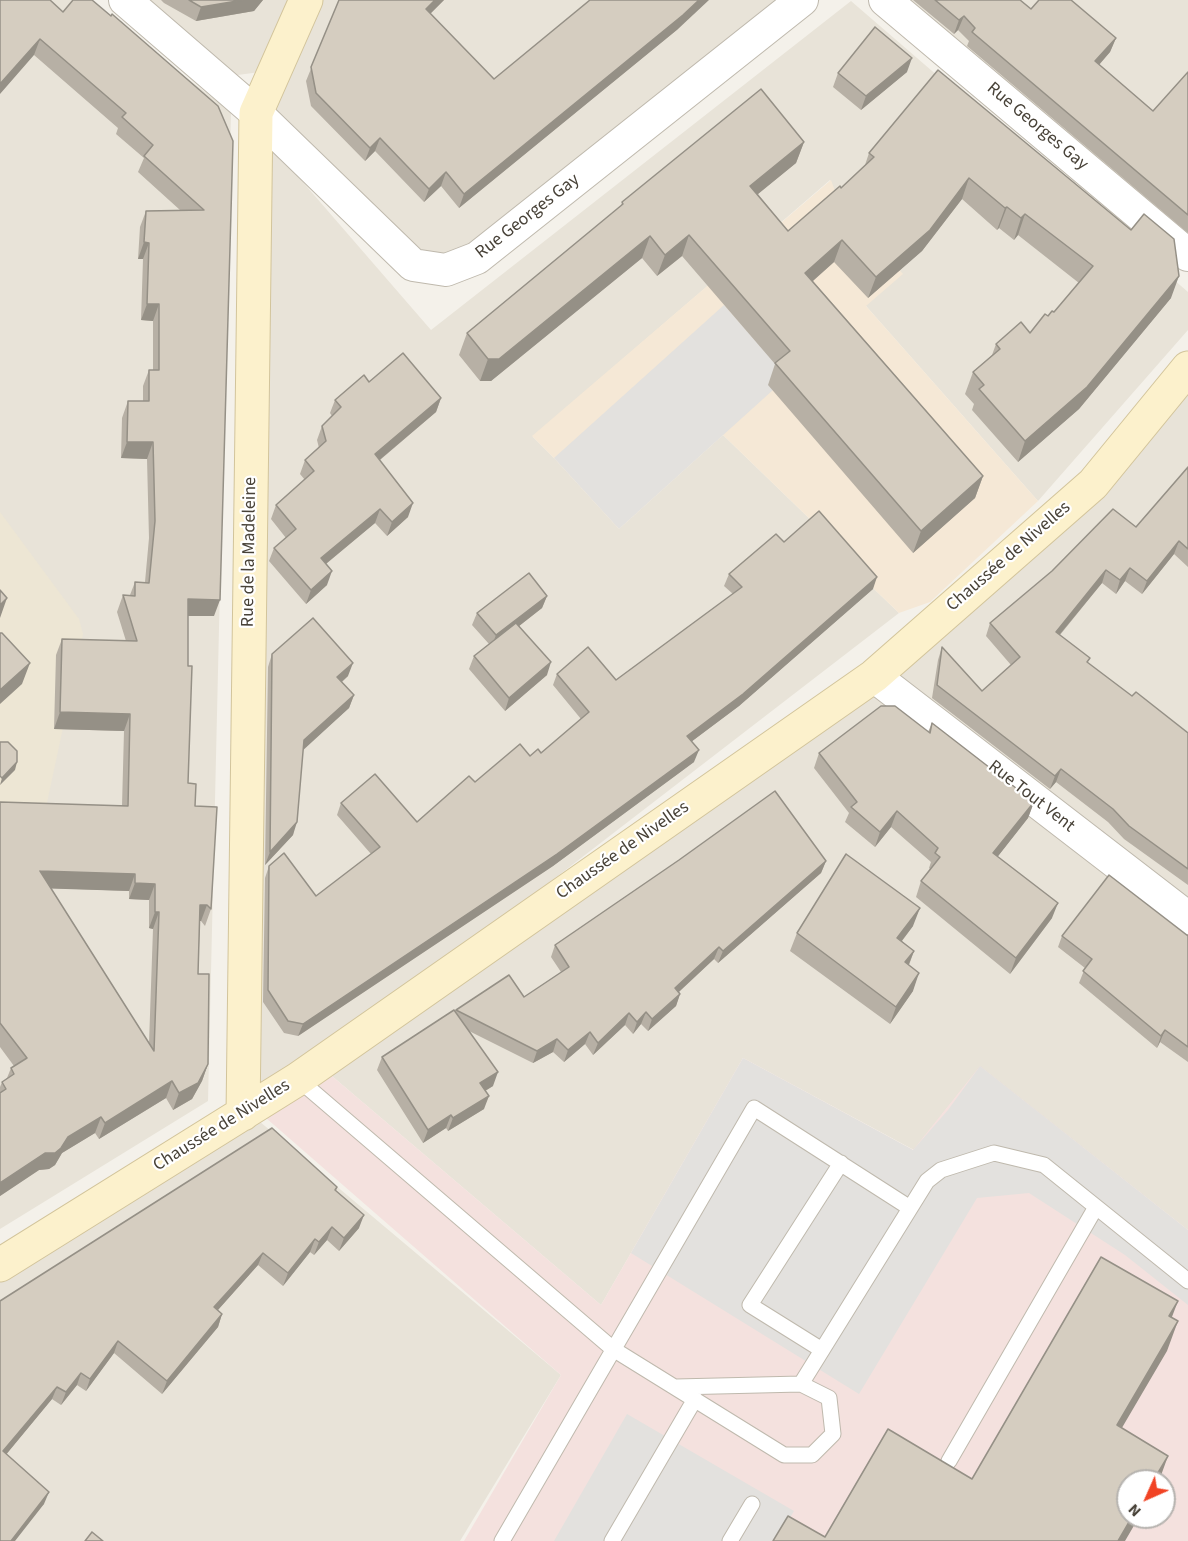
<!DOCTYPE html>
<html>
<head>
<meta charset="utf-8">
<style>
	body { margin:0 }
	#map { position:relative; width:1188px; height:1541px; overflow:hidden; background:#f4f1ea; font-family:"Source Sans 3",sans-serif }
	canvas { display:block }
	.north { position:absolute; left:1116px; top:1469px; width:60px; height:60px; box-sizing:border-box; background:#fff; border:2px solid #b6b3af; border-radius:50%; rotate:225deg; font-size:16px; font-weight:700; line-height:24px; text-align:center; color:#484238 }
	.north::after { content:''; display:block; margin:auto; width:21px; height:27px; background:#f14324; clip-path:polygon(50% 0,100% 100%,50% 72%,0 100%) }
</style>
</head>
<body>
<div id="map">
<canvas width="1188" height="1541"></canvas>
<div class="north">N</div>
</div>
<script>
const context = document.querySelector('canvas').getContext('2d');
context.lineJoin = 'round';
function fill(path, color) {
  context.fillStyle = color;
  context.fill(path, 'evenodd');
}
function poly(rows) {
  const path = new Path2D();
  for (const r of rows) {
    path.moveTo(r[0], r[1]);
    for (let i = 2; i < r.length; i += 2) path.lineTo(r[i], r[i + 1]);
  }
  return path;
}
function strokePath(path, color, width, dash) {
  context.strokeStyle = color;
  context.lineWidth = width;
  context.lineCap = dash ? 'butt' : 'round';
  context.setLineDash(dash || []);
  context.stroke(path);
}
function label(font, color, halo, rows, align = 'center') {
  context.font = font + ' "Source Sans 3",sans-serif';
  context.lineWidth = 4.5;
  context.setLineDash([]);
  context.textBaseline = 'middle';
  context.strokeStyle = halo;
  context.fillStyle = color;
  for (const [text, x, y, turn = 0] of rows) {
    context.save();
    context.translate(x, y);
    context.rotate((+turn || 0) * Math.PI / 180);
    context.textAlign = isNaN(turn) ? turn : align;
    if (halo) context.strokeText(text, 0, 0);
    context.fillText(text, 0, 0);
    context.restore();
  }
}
fill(poly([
	[0,0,85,0,231,112,208,1101,0,1229],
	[125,0,304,0,275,70,215,78],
	[320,0,820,0,477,272,413,265,256,113],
	[905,0,1188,0,1188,252],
	[851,1,1188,292,1188,330,1038,501,866,306,839,202,830,180,533,437,554,458,619,529,723,435,815,524,874,589,899,613,280,1090,243,1114,256,128,431,330],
	[1188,364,1188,1230,980,1067,914,1150,743,1058,601,1305,319,1065,1013,564],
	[253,1116,561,1375,460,1541,0,1541,0,1275]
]), '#e8e3d8');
fill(poly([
	[831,180,839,202,903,274,866,306,1038,501,930,602,899,613,874,589,815,524,723,435,619,529,554,458,532,436]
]), '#f5e8d6');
fill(poly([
	[0,512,79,619,83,634,45,812,0,809]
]), '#ede6d4');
fill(poly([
	[743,1058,913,1150,980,1066,1188,1230,1188,1541,464,1541,561,1375,266,1118,319,1065,601,1305],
	[1128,1481,1164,1481,1164,1517,1128,1517]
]), '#f4e1de');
fill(poly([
	[724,305,783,372,773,390,619,529,554,458],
	[743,1058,913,1150,948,1110,980,1066,1188,1230,1188,1305,1125,1255,1029,1193,977,1198,859,1394,631,1253],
	[627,1414,794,1511,776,1541,554,1541]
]), '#e3e1de');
const service = poly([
	[298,1079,613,1349,784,1455,812,1455,833,1434,829,1398,801,1384,676,1387],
	[822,1350,750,1305,841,1163],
	[801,1384,927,1181,941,1170,994,1153,1044,1165,1188,1281],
	[949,1461,1096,1207],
	[502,1541,754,1108,910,1208],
	[612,1541,695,1399],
	[730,1541,752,1504]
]);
const minor = poly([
	[125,0,256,113,413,265,446,270,477,258,802,0],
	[885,0,1188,255],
	[874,676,1188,918]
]);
const secondary = poly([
	[243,1114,256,113,306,0],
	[0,1265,298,1079,874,676,1093,484,1188,368]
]);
strokePath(service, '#bfb9ad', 17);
strokePath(minor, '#bfb9ad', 34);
strokePath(secondary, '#d2c49b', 35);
strokePath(service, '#fff', 15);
strokePath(minor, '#fff', 32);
strokePath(secondary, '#fcf1cc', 33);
fill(poly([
	[0,0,63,12,111,16,218,106,214,616,188,616,188,783,195,806,211,909,205,926,201,921,200,921,198,974,208,1064,202,1081,192,1099,173,1110,166,1098,99,1139,95,1133,62,1153,55,1165,49,1169,39,1170,0,1196,0,1087,2,1082,7,1078,11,1068,14,1066,0,1047,0,802,122,806,124,731,54,729,56,655,62,639,126,641,117,612,123,595,130,595,135,582,145,582,149,538,147,459,121,458,122,418,128,401,143,401,143,386,149,370,153,370,153,321,141,320,143,259,138,259,140,227,146,211,180,210,138,172,144,158,116,134,118,128,34,55],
	[50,888,129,891,129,899,149,900,149,928,153,929,149,1043],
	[161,0,263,0,254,11,196,21,164,3],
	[339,0,444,0,430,14,494,79,678,29,459,208,441,186,424,202,375,151,365,161,311,106,306,81],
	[913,0,1020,0,1031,9,1116,38,1110,52,1099,65,1153,111,1188,72,1188,233,967,46,969,41,958,30,954,34],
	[938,70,1171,298,1079,409,1018,462,972,410,974,404,965,394,973,372,992,355,996,344,1030,333,1048,316,1054,312,1079,283,1018,235,1014,240,999,228,997,230,962,199,922,251,868,298,834,262,813,281,983,476,975,498,913,553,768,385,775,364,682,256,657,276,642,258,491,381,480,381,459,355,467,333,621,206,622,202,804,142,796,163,758,194,788,231,841,188,865,165,869,153],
	[907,72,861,110,833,87,838,73],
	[369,382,441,398,436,412,380,460,408,517,387,536,375,523,326,564,327,585,306,604,269,561,274,548,286,538,271,519,276,505,305,480,300,474,305,460,319,448,317,440,322,426,332,416,330,413,335,400],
	[1188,467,1188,567,1174,554,1142,594,1125,581,1116,594,1102,583,1060,635,1088,663,1132,696,1188,733,1188,885,1124,839,1108,822,1056,782,1050,789,932,698,938,660,942,647,982,691,1011,665,986,636,990,623,1136,527],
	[784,542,873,589,739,706,692,741,694,762,553,866,298,1036,284,1033,263,1002,265,878,269,866,316,896,371,854,337,815,341,803,417,822,475,782,530,756,541,753,581,719,553,685,557,674,616,680,733,594,724,586,729,574],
	[547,596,542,608,519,626,547,675,505,711,469,669,474,656,489,644,472,625,477,613],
	[272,654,348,676,342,682,354,695,349,708,303,749,293,835,265,865,268,667],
	[932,723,1034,802,1028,818,997,857,1052,918,1010,974,916,897,921,881,930,869,929,868,931,862,891,827,875,847,845,822,849,813,814,768,819,753,928,732],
	[826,861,821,873,718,963,714,959,679,992,680,994,676,1006,648,1031,641,1024,633,1034,625,1025,593,1055,585,1044,564,1062,553,1052,533,1063,469,1031,493,1086,485,1091,484,1109,448,1131,446,1128,423,1143,377,1070,382,1057,455,1011,456,1010,524,997,561,972,551,957,555,945],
	[913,926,902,941,914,951,909,965,913,991,890,1024,790,951,797,933],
	[1062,936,1188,936,1188,1062,1160,1042,1157,1048,1079,983,1085,968,1058,947],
	[337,1187,336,1191,359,1228,339,1251,327,1240,314,1255,310,1252,283,1286,258,1265,217,1311,222,1314,218,1327,162,1394,114,1353,86,1391,77,1385,61,1405,52,1399,6,1454,44,1504,0,1541,0,1301]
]), '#b7b0a5');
fill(poly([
	[243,0,263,0,254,11,196,21,201,7],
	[435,0,444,0,421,23,426,9],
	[699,0,709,0,678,29,459,208,464,194],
	[964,16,958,30,954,34,959,20],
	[1116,38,1110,52,1090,75,1095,61],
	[40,39,34,55,0,94,0,84],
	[912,58,907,72,861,110,866,96],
	[380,138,375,151,365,161,370,148],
	[804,142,796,163,742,207,750,186],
	[446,172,441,186,424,202,429,189],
	[969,178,962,199,922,251,868,298,876,277],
	[1007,207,999,228,997,230,1005,208],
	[1025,214,1018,235,1014,240,1021,218],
	[689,235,682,256,657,276,665,255],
	[650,236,642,258,491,381,480,381,488,359],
	[842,240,834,262,798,294,805,273],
	[144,242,149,243,143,259,138,259],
	[1179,276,1171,298,1079,409,1018,462,1025,441],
	[147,304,159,304,153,321,141,320],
	[441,398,436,412,370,468,375,454],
	[127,442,153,442,147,459,121,458],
	[983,476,975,498,913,553,921,531],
	[413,503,408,517,387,536,392,522],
	[380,509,375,523,316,572,321,558],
	[1179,541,1174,554,1142,594,1147,581],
	[1130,568,1125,581,1116,594,1120,580],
	[1106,570,1102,583,1051,645,1056,632],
	[332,571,327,585,306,604,311,590],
	[877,577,873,589,739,706,683,748,687,736],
	[547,596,542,608,491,648,496,635],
	[7,598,0,618,0,605],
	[188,599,220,600,214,616,182,616],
	[551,662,547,675,505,711,509,698],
	[30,663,22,684,0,704,0,690],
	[353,663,348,676,332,690,337,677],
	[354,695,349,708,300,753,304,740],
	[60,712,130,714,124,731,54,729],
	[699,750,694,762,553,866,298,1036,303,1024],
	[17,762,15,770,0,785,2,778],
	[1061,769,1056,782,1050,789,1055,776],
	[1034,802,1028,818,988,869,993,853],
	[897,811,891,827,875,847,880,832],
	[297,822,293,835,265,865,270,852],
	[826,861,821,873,718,963,723,951],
	[40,871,135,874,129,891,34,888],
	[135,883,155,884,149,900,129,899],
	[1058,903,1052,918,1010,974,1016,958],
	[200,905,207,905,201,921,194,921],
	[920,908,913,926,891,955,897,938],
	[155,912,159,912,153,929,149,928],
	[719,947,714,959,670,1000,675,988],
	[914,951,907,969,905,962],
	[919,973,913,991,890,1024,896,1007],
	[680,994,676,1006,648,1031,652,1019],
	[646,1012,641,1024,633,1034,637,1022],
	[629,1013,625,1025,593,1055,598,1043],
	[1165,1030,1160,1042,1157,1048,1161,1036],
	[590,1032,585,1044,564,1062,568,1050],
	[557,1039,553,1052,533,1063,537,1051],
	[208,1064,202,1081,192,1099,173,1110,179,1093],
	[498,1072,493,1086,475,1097,480,1083],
	[172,1081,166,1098,99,1139,105,1123],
	[489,1096,484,1109,448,1131,453,1118],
	[451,1115,446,1128,423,1143,428,1130],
	[101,1117,95,1133,62,1153,55,1165,49,1169,39,1170,0,1196,0,1183,68,1137],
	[364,1215,359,1228,339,1251,344,1238],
	[332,1227,327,1240,314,1255,319,1242],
	[315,1239,310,1252,283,1286,288,1273],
	[263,1253,258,1265,209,1320,214,1307],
	[1178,1301,1167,1330,1169,1316],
	[222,1314,218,1327,162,1394,167,1381],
	[1178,1321,1167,1351,1106,1455,1117,1425],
	[118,1341,114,1353,86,1391,90,1379],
	[81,1373,77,1385,61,1405,66,1392],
	[57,1387,52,1399,0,1462,3,1451],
	[1168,1456,1159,1481,1153,1481],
	[49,1492,44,1504,15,1541,10,1541],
	[1132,1517,1139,1517,1125,1541,1118,1541]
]), '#959086');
const building = poly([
	[0,0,50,0,63,12,73,0,92,0,111,16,112,14,218,106,233,141,220,600,188,599,188,666,192,666,188,783,196,784,195,806,217,807,211,909,207,905,200,905,198,974,209,974,208,1064,198,1083,179,1093,172,1081,105,1123,101,1117,68,1137,61,1148,55,1153,45,1153,0,1183,0,1093,6,1089,2,1082,14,1074,11,1068,27,1058,0,1023,0,802,128,806,130,714,60,712,62,639,137,641,123,595,135,596,135,582,149,583,155,521,153,442,127,442,128,401,149,401,149,370,159,370,159,304,147,304,149,243,144,242,146,211,204,210,144,156,153,145,122,117,126,113,40,39,0,84,0,0],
	[40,871,135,874,135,883,155,884,155,912,159,912,154,1051,40,871],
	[189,0,243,0,201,7,189,0],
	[339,0,435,0,426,9,494,79,590,0,699,0,683,15,464,194,446,172,429,189,380,138,370,148,316,93,311,67,339,0],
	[935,0,1020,0,1031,9,1039,0,1071,0,1116,38,1095,61,1153,111,1188,72,1188,215,972,32,975,28,964,16,959,20,935,0],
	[875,27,912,58,866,96,838,73,875,27],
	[938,70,1131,230,1144,214,1174,239,1179,276,1087,387,1025,441,979,389,984,385,973,372,1000,349,996,344,1021,322,1030,333,1045,314,1048,316,1052,311,1054,312,1093,266,1025,214,1021,218,1007,207,1005,208,969,178,930,230,876,277,842,240,805,273,983,476,921,531,775,363,790,351,689,235,665,255,650,236,499,359,488,359,467,333,623,204,622,202,761,89,804,142,750,186,788,231,840,186,841,188,874,157,869,153,938,70],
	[403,353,441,398,375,454,413,503,392,522,380,509,321,558,332,571,311,590,274,548,296,529,276,505,314,471,305,460,326,441,322,426,341,407,335,400,364,375,369,382,403,353],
	[1188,467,1188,549,1179,541,1147,581,1130,568,1120,580,1106,570,1056,632,1090,658,1087,662,1132,696,1136,692,1188,733,1188,869,1129,826,1113,809,1061,769,1055,776,937,685,942,647,982,691,1020,657,990,623,1052,571,1113,509,1136,527,1188,467],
	[819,511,877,577,743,694,687,736,699,750,557,854,303,1024,288,1021,268,990,269,866,284,853,316,896,380,847,341,803,375,774,417,822,469,776,475,782,520,744,530,756,538,749,541,753,589,712,557,674,588,647,616,680,742,587,729,574,776,534,784,542,819,511],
	[529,573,547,596,496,635,477,613,529,573],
	[0,590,7,598,0,605,0,590],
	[313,618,353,663,337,677,354,695,304,740,297,822,270,852,272,654,313,618],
	[516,623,551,662,509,698,474,656,516,623],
	[0,633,2,633,30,663,0,690,0,633],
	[881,706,895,706,930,733,932,723,1034,802,993,853,1058,903,1016,958,921,881,940,857,935,853,938,848,897,811,880,832,851,807,857,802,819,753,881,706],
	[0,742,8,742,17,751,17,762,2,778,0,776,0,742],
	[775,791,826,861,723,951,719,947,675,988,680,994,652,1019,646,1012,637,1022,629,1013,598,1043,590,1032,568,1050,557,1039,537,1051,456,1010,509,975,524,997,569,967,555,945,679,860,775,791],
	[846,854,920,908,897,938,914,951,905,962,919,973,896,1007,797,933,846,854],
	[1109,875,1188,936,1188,1047,1165,1030,1161,1036,1083,971,1092,959,1062,936,1109,875],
	[454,1010,498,1072,480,1083,489,1096,453,1118,451,1115,428,1130,382,1057,454,1010],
	[272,1128,337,1187,335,1190,364,1215,344,1238,332,1227,319,1242,315,1239,288,1273,263,1253,214,1307,222,1314,167,1381,118,1341,90,1379,81,1373,66,1392,57,1387,3,1451,49,1492,11,1541,0,1541,0,1301,272,1128],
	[1101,1257,1178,1301,1169,1316,1178,1321,1117,1425,1168,1456,1153,1481,1128,1481,1128,1517,1132,1517,1118,1541,773,1541,788,1516,825,1537,888,1429,972,1479,1101,1257],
	[92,1532,103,1541,85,1541,92,1532]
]);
fill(building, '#d5cdc0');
strokePath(building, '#959086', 1.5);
label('18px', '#484238', '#fff', [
	["Rue Georges Gay",1037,127,40],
	["Rue Georges Gay",528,217,-38],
	["Rue de la Madeleine",250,552,-89],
	["Chaussée de Nivelles",1009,557,-41],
	["Rue Tout Vent",1031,797,38],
	["Chaussée de Nivelles",623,851,-35],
	["Chaussée de Nivelles",222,1126,-32]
]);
</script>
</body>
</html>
